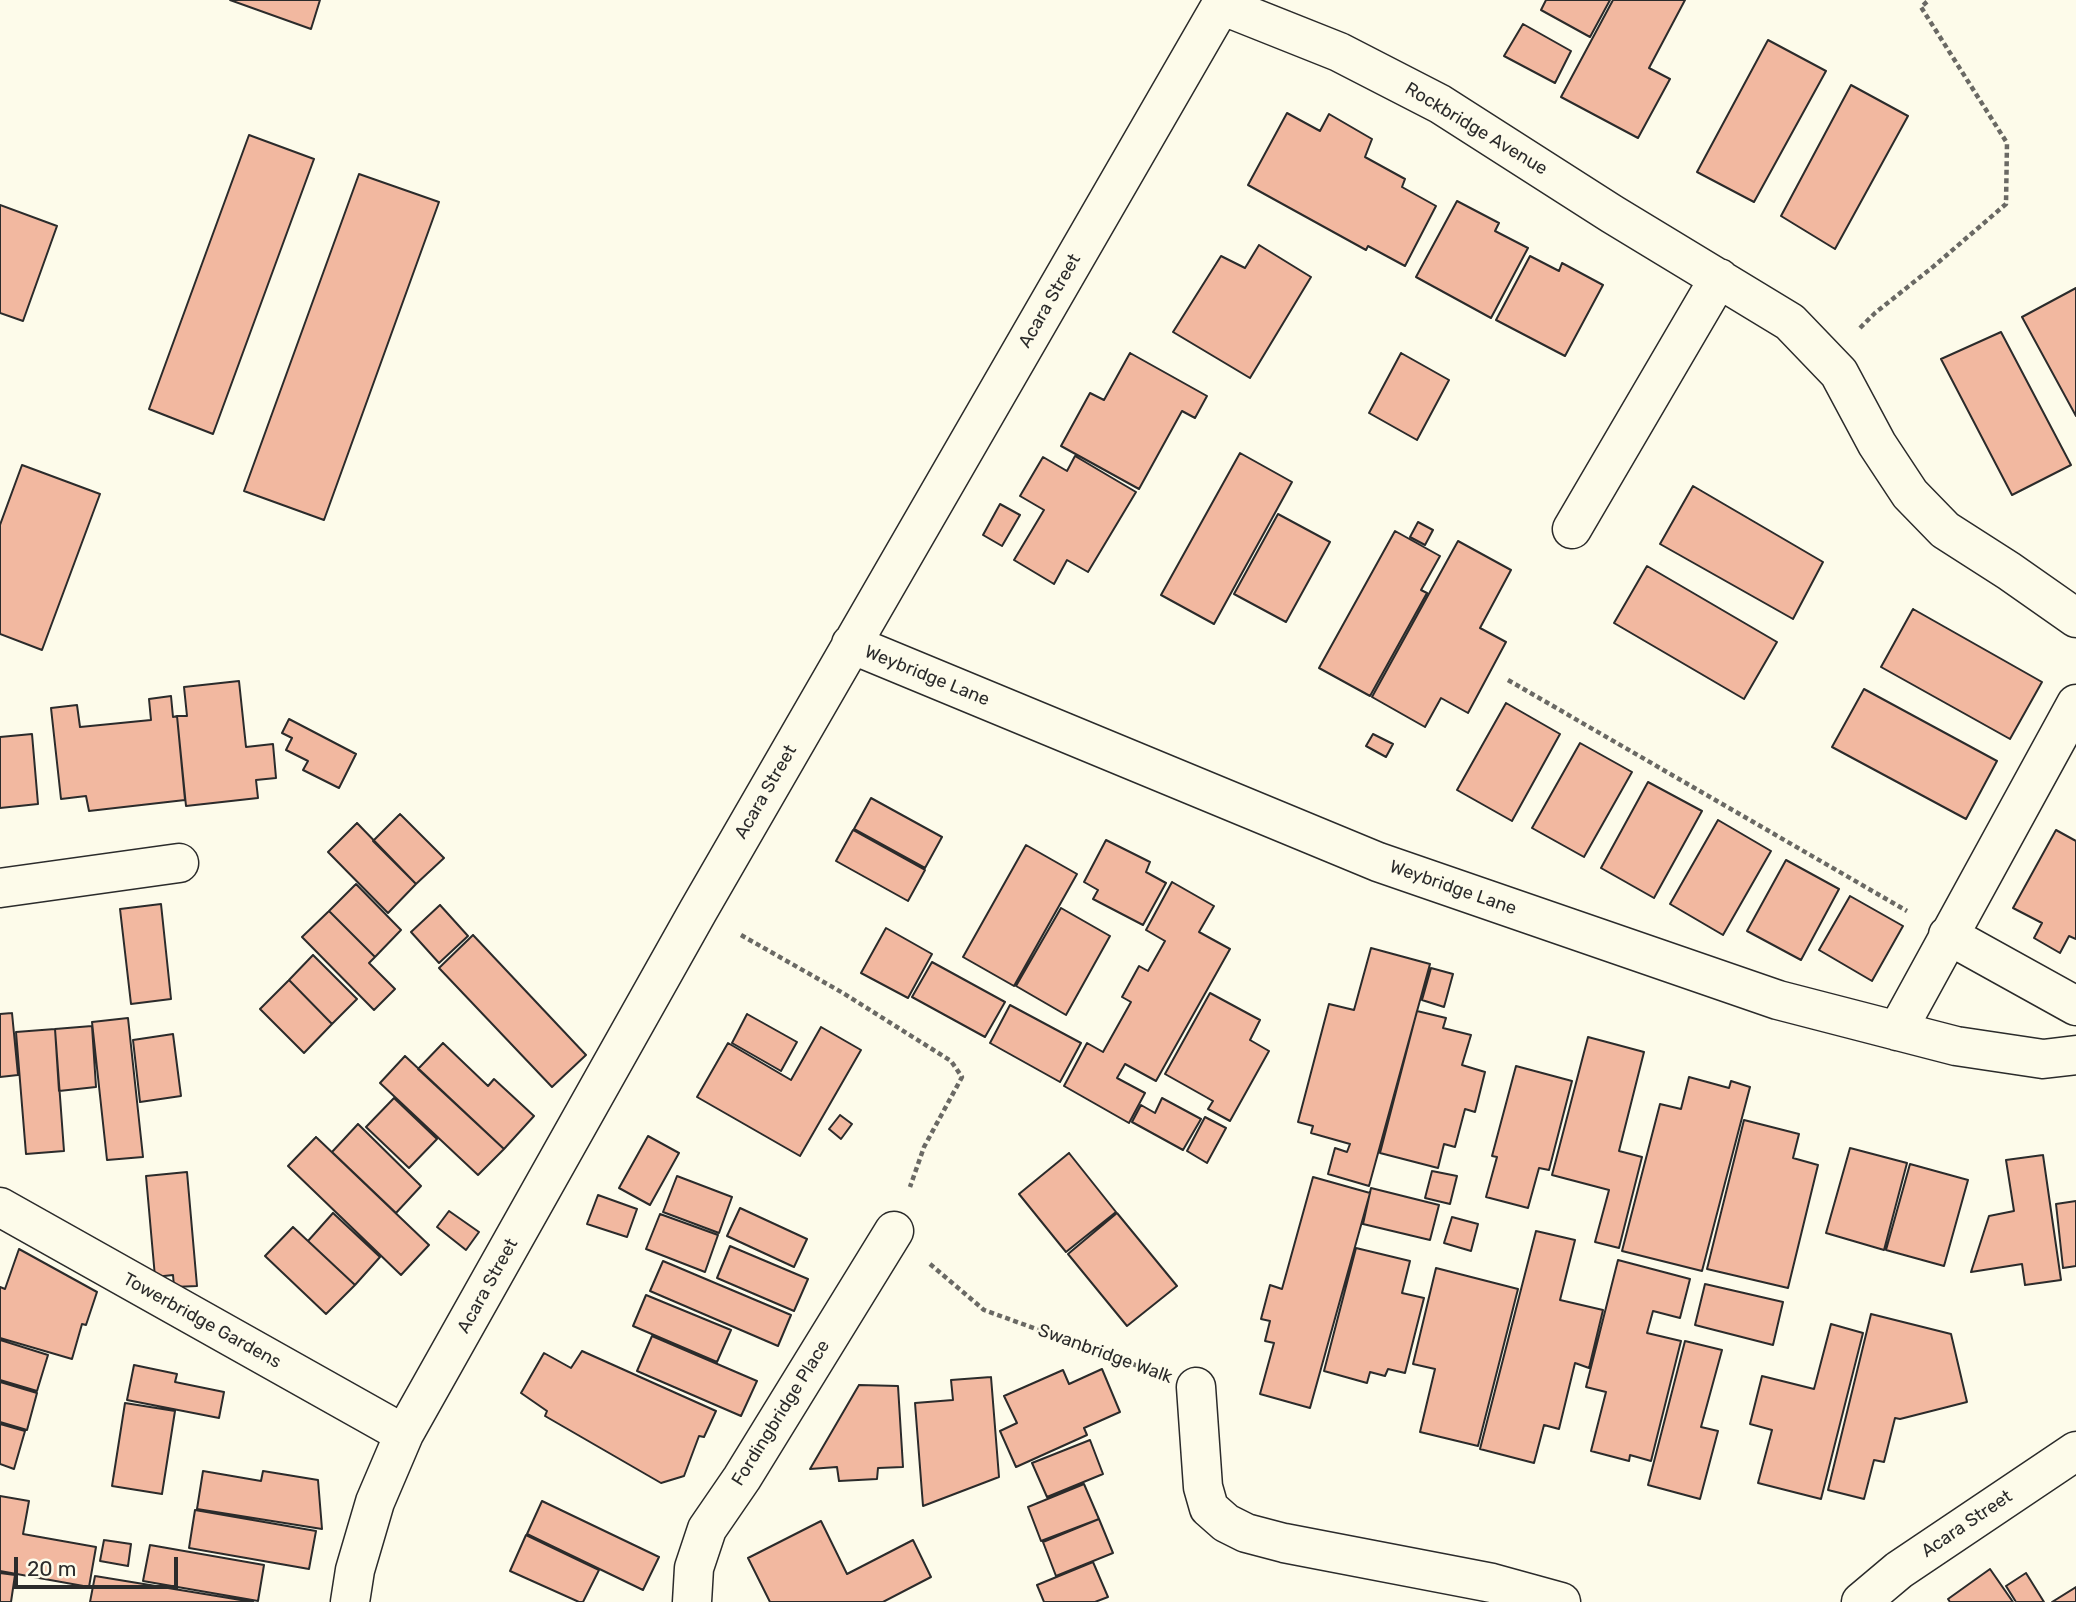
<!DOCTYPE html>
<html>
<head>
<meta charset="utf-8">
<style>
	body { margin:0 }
	#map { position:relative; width:2076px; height:1602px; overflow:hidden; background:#fdfbea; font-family:Rubik,sans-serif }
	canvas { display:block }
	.scale { position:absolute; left:14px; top:1557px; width:164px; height:32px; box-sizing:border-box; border:4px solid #2b2b2b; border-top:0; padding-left:9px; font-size:21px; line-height:24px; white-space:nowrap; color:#2b2b2b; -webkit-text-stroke:5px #fdfbea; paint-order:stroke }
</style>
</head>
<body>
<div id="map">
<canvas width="2076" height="1602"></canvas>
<div class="scale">20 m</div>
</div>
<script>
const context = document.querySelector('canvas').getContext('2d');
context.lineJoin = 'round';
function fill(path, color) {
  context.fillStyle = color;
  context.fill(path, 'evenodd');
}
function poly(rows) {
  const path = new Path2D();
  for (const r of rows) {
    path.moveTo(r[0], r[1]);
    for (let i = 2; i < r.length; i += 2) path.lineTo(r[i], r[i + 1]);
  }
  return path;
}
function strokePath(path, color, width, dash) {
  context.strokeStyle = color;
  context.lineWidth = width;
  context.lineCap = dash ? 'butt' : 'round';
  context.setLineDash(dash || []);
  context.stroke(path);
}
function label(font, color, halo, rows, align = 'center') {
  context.font = font + ' Rubik,sans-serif';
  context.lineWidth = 5;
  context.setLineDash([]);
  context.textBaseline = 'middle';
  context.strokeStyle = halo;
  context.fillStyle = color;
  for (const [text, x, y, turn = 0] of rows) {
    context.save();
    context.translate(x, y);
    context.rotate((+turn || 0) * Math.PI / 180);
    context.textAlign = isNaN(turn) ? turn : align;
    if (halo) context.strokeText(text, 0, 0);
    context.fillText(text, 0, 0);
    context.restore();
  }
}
const building = poly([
	[230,0,320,0,311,29,230,0],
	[1546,0,1610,0,1590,37,1541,10,1546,0],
	[1613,0,1685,0,1649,68,1670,79,1638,138,1561,97,1613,0],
	[1523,24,1571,51,1555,83,1504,56,1523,24],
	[1768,40,1826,71,1754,202,1697,172,1768,40],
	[1851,85,1908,116,1835,249,1781,216,1851,85],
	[1287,113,1320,131,1329,114,1372,139,1365,157,1405,179,1402,187,1436,206,1405,266,1368,246,1366,250,1248,185,1287,113],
	[249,135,314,159,213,434,149,409,249,135],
	[359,174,439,202,324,520,244,491,359,174],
	[1457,201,1499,223,1495,231,1528,248,1491,318,1416,277,1457,201],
	[0,205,57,226,23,321,0,313,0,205],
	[1259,245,1311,277,1250,378,1173,332,1221,256,1245,268,1259,245],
	[1530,256,1559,271,1562,263,1603,285,1565,356,1496,320,1530,256],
	[2076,288,2076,416,2022,317,2076,288],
	[2001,332,2071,465,2012,495,1941,359,2001,332],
	[1130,353,1207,396,1195,418,1182,411,1139,489,1061,446,1090,393,1104,400,1130,353],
	[1401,353,1449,380,1417,440,1369,413,1401,353],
	[1240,453,1292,482,1214,624,1161,595,1240,453],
	[1075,456,1136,492,1088,572,1067,560,1054,584,1014,560,1044,510,1020,496,1043,457,1067,471,1075,456],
	[22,465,100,494,42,650,0,634,0,525,22,465],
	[1693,486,1823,562,1793,619,1660,544,1693,486],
	[1000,504,1020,515,1002,546,983,535,1000,504],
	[1278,514,1330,542,1286,622,1234,594,1278,514],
	[1418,522,1433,530,1425,545,1410,537,1418,522],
	[1395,531,1440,556,1421,590,1427,593,1370,696,1319,668,1395,531],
	[1458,541,1511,570,1480,628,1506,642,1468,713,1441,698,1425,727,1372,697,1458,541],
	[1647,566,1777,642,1744,699,1614,623,1647,566],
	[1913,609,2042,682,2010,739,1881,667,1913,609],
	[239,681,246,747,273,744,276,778,256,780,258,798,186,806,177,716,187,716,184,687,239,681],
	[1864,689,1997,761,1966,819,1832,747,1864,689],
	[171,696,173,717,177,716,185,800,89,811,86,796,61,799,51,708,77,705,80,727,151,720,149,699,171,696],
	[1506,703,1560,734,1512,821,1457,790,1506,703],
	[289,719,356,754,339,788,303,770,308,761,286,750,292,738,282,733,289,719],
	[32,734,38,804,0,808,0,737,32,734],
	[1373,734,1393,744,1386,757,1366,746,1373,734],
	[1580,743,1632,772,1584,857,1532,828,1580,743],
	[1648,782,1702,811,1654,898,1601,868,1648,782],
	[871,798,942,837,925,868,854,829,871,798],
	[400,814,444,858,416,884,373,841,400,814],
	[1718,820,1771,851,1723,935,1670,904,1718,820],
	[357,823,416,884,388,913,328,852,357,823],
	[853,830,925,870,908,901,836,861,853,830],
	[2056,830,2076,841,2076,939,2069,936,2060,953,2034,938,2042,923,2013,908,2056,830],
	[1106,840,1150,862,1146,872,1166,883,1143,925,1093,899,1098,890,1084,882,1106,840],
	[1026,845,1077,874,1014,986,963,957,1026,845],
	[1786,860,1839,889,1801,960,1747,931,1786,860],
	[1172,882,1214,906,1199,932,1230,949,1156,1081,1125,1064,1117,1078,1145,1093,1129,1123,1064,1086,1087,1043,1103,1052,1131,1002,1122,997,1139,966,1148,971,1165,941,1146,930,1172,882],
	[356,884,401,930,375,957,329,911,356,884],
	[1850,896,1903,926,1872,981,1819,950,1850,896],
	[161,904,171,999,131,1004,120,909,161,904],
	[440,905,468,936,439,963,411,932,440,905],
	[1061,908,1110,936,1066,1015,1016,986,1061,908],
	[329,911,375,957,369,963,395,989,374,1010,302,937,329,911],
	[886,928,932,954,908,998,861,973,886,928],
	[473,935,586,1055,552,1087,439,968,473,935],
	[1371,948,1430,964,1369,1186,1328,1174,1335,1148,1347,1152,1350,1144,1311,1133,1313,1126,1298,1122,1329,1004,1354,1010,1371,948],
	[313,955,357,999,332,1024,289,980,313,955],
	[932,962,1005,1002,985,1037,912,997,932,962],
	[1431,968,1453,974,1444,1007,1422,1000,1431,968],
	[289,980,332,1024,304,1053,260,1009,289,980],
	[1210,993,1260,1020,1250,1040,1269,1051,1230,1121,1208,1109,1213,1101,1165,1074,1210,993],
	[1010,1005,1081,1043,1060,1082,990,1043,1010,1005],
	[1417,1011,1446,1018,1443,1028,1471,1035,1462,1065,1485,1072,1475,1112,1465,1109,1455,1147,1444,1144,1438,1168,1380,1153,1417,1011],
	[12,1013,18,1075,0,1077,0,1014,12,1013],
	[747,1014,797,1042,781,1071,732,1043,747,1014],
	[128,1018,143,1157,107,1160,92,1022,128,1018],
	[92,1026,96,1087,59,1091,55,1029,92,1026],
	[821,1027,861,1050,800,1156,697,1097,728,1043,791,1080,821,1027],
	[55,1029,64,1151,26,1154,16,1032,55,1029],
	[173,1034,181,1096,140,1102,133,1040,173,1034],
	[1588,1037,1644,1052,1619,1151,1642,1157,1619,1248,1595,1242,1609,1190,1552,1175,1588,1037],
	[443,1043,488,1086,494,1079,534,1116,504,1149,418,1069,443,1043],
	[405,1056,504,1149,478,1175,380,1083,405,1056],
	[1516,1066,1572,1081,1549,1170,1539,1168,1528,1208,1486,1197,1497,1157,1492,1156,1516,1066],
	[1689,1077,1729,1088,1731,1081,1750,1087,1702,1271,1622,1251,1660,1104,1681,1109,1689,1077],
	[394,1098,437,1139,409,1168,366,1127,394,1098],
	[1162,1098,1201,1119,1183,1150,1132,1122,1141,1105,1155,1113,1162,1098],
	[840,1115,852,1124,841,1139,829,1129,840,1115],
	[1205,1117,1226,1128,1207,1163,1187,1151,1205,1117],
	[1744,1120,1799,1134,1793,1158,1818,1165,1788,1288,1707,1269,1744,1120],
	[358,1124,421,1186,396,1213,332,1152,358,1124],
	[648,1136,679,1153,650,1205,619,1188,648,1136],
	[316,1137,429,1245,401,1275,288,1166,316,1137],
	[1850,1148,1907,1163,1884,1250,1826,1233,1850,1148],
	[1069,1153,1116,1212,1066,1252,1019,1194,1069,1153],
	[2043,1155,2061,1280,2025,1285,2022,1264,1971,1272,1989,1216,2014,1211,2006,1160,2043,1155],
	[1910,1164,1968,1180,1944,1266,1886,1250,1910,1164],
	[1432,1171,1457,1176,1450,1204,1425,1198,1432,1171],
	[187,1172,197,1286,174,1287,173,1275,155,1277,146,1176,187,1172],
	[677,1176,732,1197,719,1233,663,1212,677,1176],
	[1313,1177,1370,1193,1310,1408,1260,1394,1274,1343,1265,1341,1270,1321,1261,1319,1270,1285,1282,1289,1313,1177],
	[1371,1188,1439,1205,1430,1240,1363,1224,1371,1188],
	[598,1195,637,1209,627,1237,587,1224,598,1195],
	[2076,1201,2076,1266,2063,1268,2056,1204,2076,1201],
	[740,1208,807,1239,794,1267,727,1236,740,1208],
	[449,1211,479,1232,466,1250,437,1227,449,1211],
	[333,1213,380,1257,355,1285,308,1241,333,1213],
	[1117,1213,1177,1286,1127,1326,1068,1254,1117,1213],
	[660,1214,718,1235,705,1272,646,1249,660,1214],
	[1452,1217,1478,1224,1471,1251,1444,1243,1452,1217],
	[293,1227,355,1285,326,1314,265,1256,293,1227],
	[1536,1231,1575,1240,1560,1300,1603,1310,1589,1368,1575,1363,1559,1429,1544,1425,1534,1463,1480,1449,1536,1231],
	[730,1246,808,1279,794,1311,717,1278,730,1246],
	[1356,1248,1410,1261,1402,1293,1424,1298,1405,1373,1388,1369,1385,1376,1370,1372,1367,1383,1324,1371,1356,1248],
	[19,1249,97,1292,86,1325,82,1324,72,1359,0,1338,0,1287,5,1289,19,1249],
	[1618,1260,1690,1279,1680,1318,1653,1311,1647,1333,1681,1341,1651,1461,1630,1455,1629,1461,1591,1451,1606,1392,1586,1387,1618,1260],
	[663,1261,791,1315,778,1346,650,1291,663,1261],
	[1436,1268,1518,1289,1478,1446,1420,1432,1435,1369,1413,1364,1436,1268],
	[1705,1284,1783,1302,1773,1345,1695,1325,1705,1284],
	[646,1295,731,1330,717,1362,633,1326,646,1295],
	[1871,1314,1951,1334,1967,1402,1900,1419,1895,1418,1884,1462,1874,1460,1864,1499,1828,1490,1871,1314],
	[1831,1324,1863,1333,1821,1499,1758,1483,1772,1430,1750,1424,1762,1376,1814,1389,1831,1324],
	[652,1336,757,1381,741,1416,637,1371,652,1336],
	[0,1340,48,1355,37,1391,0,1380,0,1340],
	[1685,1341,1722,1350,1701,1427,1718,1431,1700,1499,1648,1485,1685,1341],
	[582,1351,716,1411,704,1437,699,1436,684,1476,661,1483,545,1416,547,1411,521,1393,544,1353,571,1368,582,1351],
	[134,1365,177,1374,175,1382,224,1392,219,1418,127,1400,134,1365],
	[1102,1369,1120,1412,1084,1428,1087,1435,1016,1467,1000,1431,1017,1423,1004,1396,1063,1370,1069,1384,1102,1369],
	[991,1377,999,1477,923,1506,915,1403,953,1400,951,1380,991,1377],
	[0,1382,37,1393,27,1430,0,1422,0,1382],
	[859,1385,898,1386,903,1467,878,1468,877,1479,839,1481,837,1467,810,1469,859,1385],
	[125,1403,175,1411,162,1494,112,1486,125,1403],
	[0,1424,25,1431,14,1469,0,1464,0,1424],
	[1090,1440,1103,1474,1047,1497,1032,1463,1090,1440],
	[203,1471,261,1481,263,1471,318,1480,322,1529,197,1509,203,1471],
	[1084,1484,1099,1519,1041,1541,1028,1507,1084,1484],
	[0,1496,29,1501,23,1534,96,1547,89,1587,0,1571,0,1496],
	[542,1501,659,1557,643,1590,527,1534,542,1501],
	[195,1510,316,1531,309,1569,189,1548,195,1510],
	[1099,1519,1113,1553,1056,1576,1043,1542,1099,1519],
	[821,1521,847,1574,913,1540,931,1577,883,1602,770,1602,748,1558,821,1521],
	[526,1535,599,1570,583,1602,579,1602,510,1571,526,1535],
	[104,1540,131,1544,128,1566,100,1561,104,1540],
	[150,1545,264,1565,258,1601,143,1581,150,1545],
	[1093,1562,1108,1597,1095,1602,1044,1602,1037,1585,1093,1562],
	[1990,1569,2013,1602,1950,1602,1948,1599,1990,1569],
	[0,1573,15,1575,11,1602,0,1602,0,1573],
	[2026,1573,2044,1602,2016,1602,2006,1586,2026,1573],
	[95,1576,253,1602,90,1602,95,1576],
	[2076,1587,2076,1602,2052,1602,2076,1587]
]);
fill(building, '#f2b8a0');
strokePath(building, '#2b2b2b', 2);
const minor = poly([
	[1221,5,1339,52,1440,104,1612,214,1790,322,1839,373,1877,444,1910,494,1945,530,2009,571,2076,618],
	[1572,529,1719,278],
	[851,644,1378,862,1778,1000,1956,1046,2043,1059,2076,1055],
	[0,888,179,863],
	[1948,935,2076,1006],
	[1897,1031,2076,704],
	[0,1207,404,1434],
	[1196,1387,1203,1487,1209,1508,1226,1523,1246,1533,1284,1543,1492,1583,1561,1602],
	[350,1602,355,1570,375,1502,404,1434,698,911,1224,0],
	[692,1602,694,1568,707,1529,742,1478,894,1231],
	[1861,1602,1899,1570,2076,1451]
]);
strokePath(minor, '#2b2b2b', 41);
strokePath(poly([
	[1860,328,1875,313,1934,266,2006,204,2007,143,1921,7,1929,0],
	[1508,680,1907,911],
	[741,935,843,993,951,1061,962,1077,924,1147,910,1187],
	[930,1264,984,1310,1152,1371]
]), '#6a6964', 4.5, [5, 3.5]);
strokePath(minor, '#fdfbea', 38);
label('18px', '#2b2b2b', '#fdfbea', [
	["Rockbridge Avenue",1476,129,31],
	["Acara Street",1050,301,-60],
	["Weybridge Lane",927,676,22],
	["Acara Street",766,792,-60],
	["Weybridge Lane",1453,888,19],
	["Acara Street",488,1286,-61],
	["Towerbridge Gardens",202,1321,29],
	["Swanbridge Walk",1105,1354,20],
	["Fordingbridge Place",781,1413,-58],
	["Acara Street",1967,1524,-34]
]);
</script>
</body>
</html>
